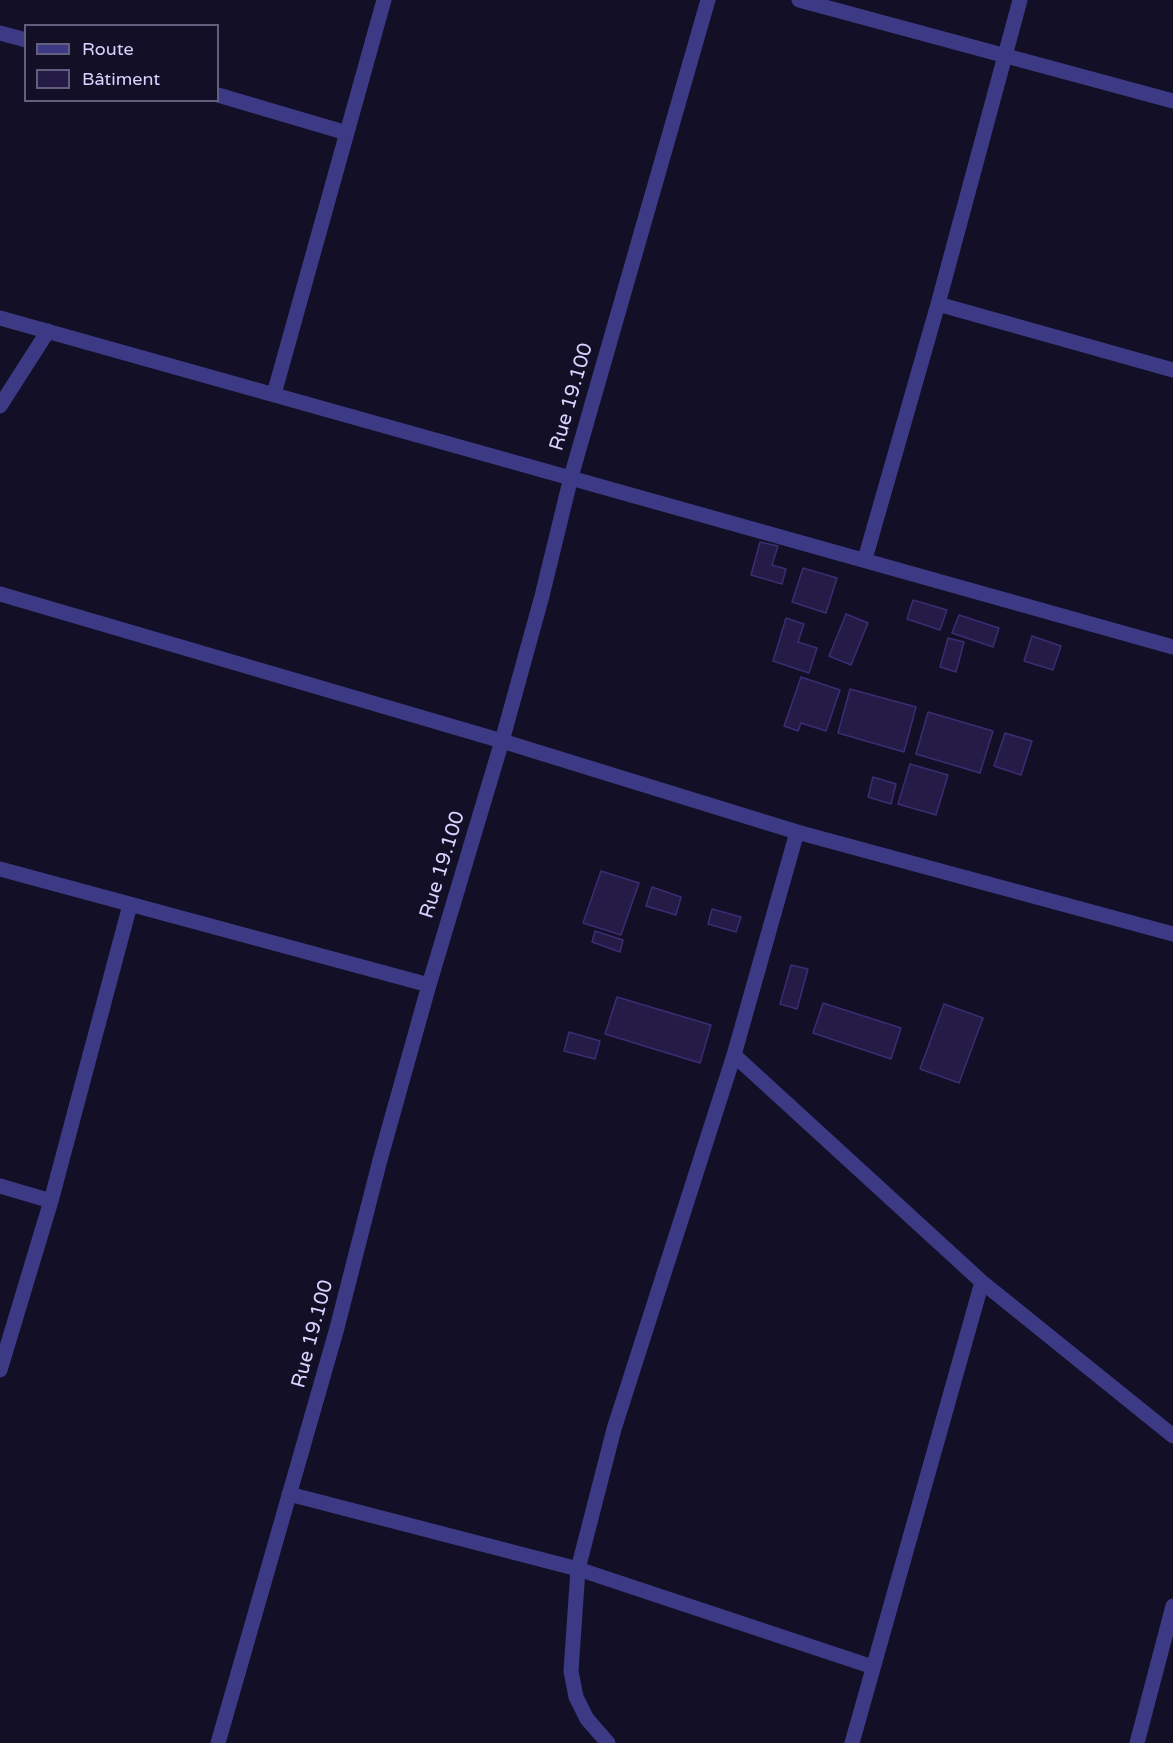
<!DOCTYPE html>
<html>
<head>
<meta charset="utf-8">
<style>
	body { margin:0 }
	#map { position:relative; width:1173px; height:1743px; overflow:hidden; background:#130f26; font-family:"Varela Round",sans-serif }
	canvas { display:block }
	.legend { position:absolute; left:24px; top:24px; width:195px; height:78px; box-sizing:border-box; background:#130f26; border:2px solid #625e7d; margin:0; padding:8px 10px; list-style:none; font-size:18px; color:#d9d4ff }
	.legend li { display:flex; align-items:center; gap:12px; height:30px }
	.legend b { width:30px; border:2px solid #625e7d }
</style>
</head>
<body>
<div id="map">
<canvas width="1173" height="1743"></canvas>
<ul class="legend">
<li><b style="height:8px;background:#3d3a85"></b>Route</li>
<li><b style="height:16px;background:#241b47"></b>Bâtiment</li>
</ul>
</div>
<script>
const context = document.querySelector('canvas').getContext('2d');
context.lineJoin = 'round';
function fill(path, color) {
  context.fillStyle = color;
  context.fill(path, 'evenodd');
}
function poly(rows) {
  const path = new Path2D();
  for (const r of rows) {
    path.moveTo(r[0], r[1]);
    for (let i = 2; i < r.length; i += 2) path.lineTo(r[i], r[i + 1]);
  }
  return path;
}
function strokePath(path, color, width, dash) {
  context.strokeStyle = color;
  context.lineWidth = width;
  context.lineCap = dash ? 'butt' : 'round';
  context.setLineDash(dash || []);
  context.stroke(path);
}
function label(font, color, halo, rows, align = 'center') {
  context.font = font + ' "Varela Round",sans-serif';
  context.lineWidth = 6;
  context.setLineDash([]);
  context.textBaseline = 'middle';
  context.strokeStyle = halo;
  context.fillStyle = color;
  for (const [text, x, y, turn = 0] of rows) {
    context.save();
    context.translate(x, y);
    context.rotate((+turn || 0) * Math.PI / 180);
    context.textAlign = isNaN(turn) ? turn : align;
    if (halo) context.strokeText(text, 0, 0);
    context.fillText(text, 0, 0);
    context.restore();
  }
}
const building = poly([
	[760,542,778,546,772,565,786,569,782,584,751,575,760,542],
	[803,568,837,578,826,613,792,602,803,568],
	[913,600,947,610,940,630,907,619,913,600],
	[846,614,868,623,851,665,829,656,846,614],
	[959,615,999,628,993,647,952,633,959,615],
	[786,618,804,624,798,642,817,648,809,673,773,661,786,618],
	[1032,636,1061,646,1053,670,1024,661,1032,636],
	[948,638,964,642,956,672,940,667,948,638],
	[801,677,840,690,826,731,801,723,798,731,784,726,801,677],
	[850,689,916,707,904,752,838,733,850,689],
	[928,712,993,731,980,773,916,754,928,712],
	[1005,733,1032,741,1021,775,994,766,1005,733],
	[910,764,948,775,936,815,898,804,910,764],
	[873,777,896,784,891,804,868,797,873,777],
	[601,871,639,883,621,935,583,923,601,871],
	[652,887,681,897,676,915,646,906,652,887],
	[712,909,741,917,736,932,708,924,712,909],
	[595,931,623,940,620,952,592,942,595,931],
	[791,965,808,969,797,1009,780,1004,791,965],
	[617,997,711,1025,700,1063,605,1034,617,997],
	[823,1003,901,1028,891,1059,813,1033,823,1003],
	[944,1004,983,1018,959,1083,920,1069,944,1004],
	[569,1032,600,1041,595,1059,564,1051,569,1032]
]);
fill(building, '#241b47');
strokePath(building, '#3b2d73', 1.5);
strokePath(poly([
	[799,0,1173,101],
	[0,33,26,40],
	[218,95,347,133],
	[938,304,1173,370],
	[0,318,1173,647],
	[274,394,384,0],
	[0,406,48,331],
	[865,559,938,304,1020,0],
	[0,594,502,741,797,832,1173,934],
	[0,869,429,985],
	[734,1055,982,1282,1173,1436],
	[0,1186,51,1201],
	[0,1370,51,1201,130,905],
	[289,1494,578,1569,873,1667],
	[218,1743,337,1328,380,1160,429,985,502,741,542,596,571,477,708,0],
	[608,1743,587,1719,576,1697,571,1671,578,1569,614,1429,734,1055,797,832],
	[852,1743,982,1282],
	[1137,1743,1173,1606]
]), '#3d3a85', 15);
label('20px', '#d9d4ff', '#130f26', [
	["Rue 19.100",572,397,-74],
	["Rue 19.100",443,865,-73],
	["Rue 19.100",313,1334,-75]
]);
</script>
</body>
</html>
